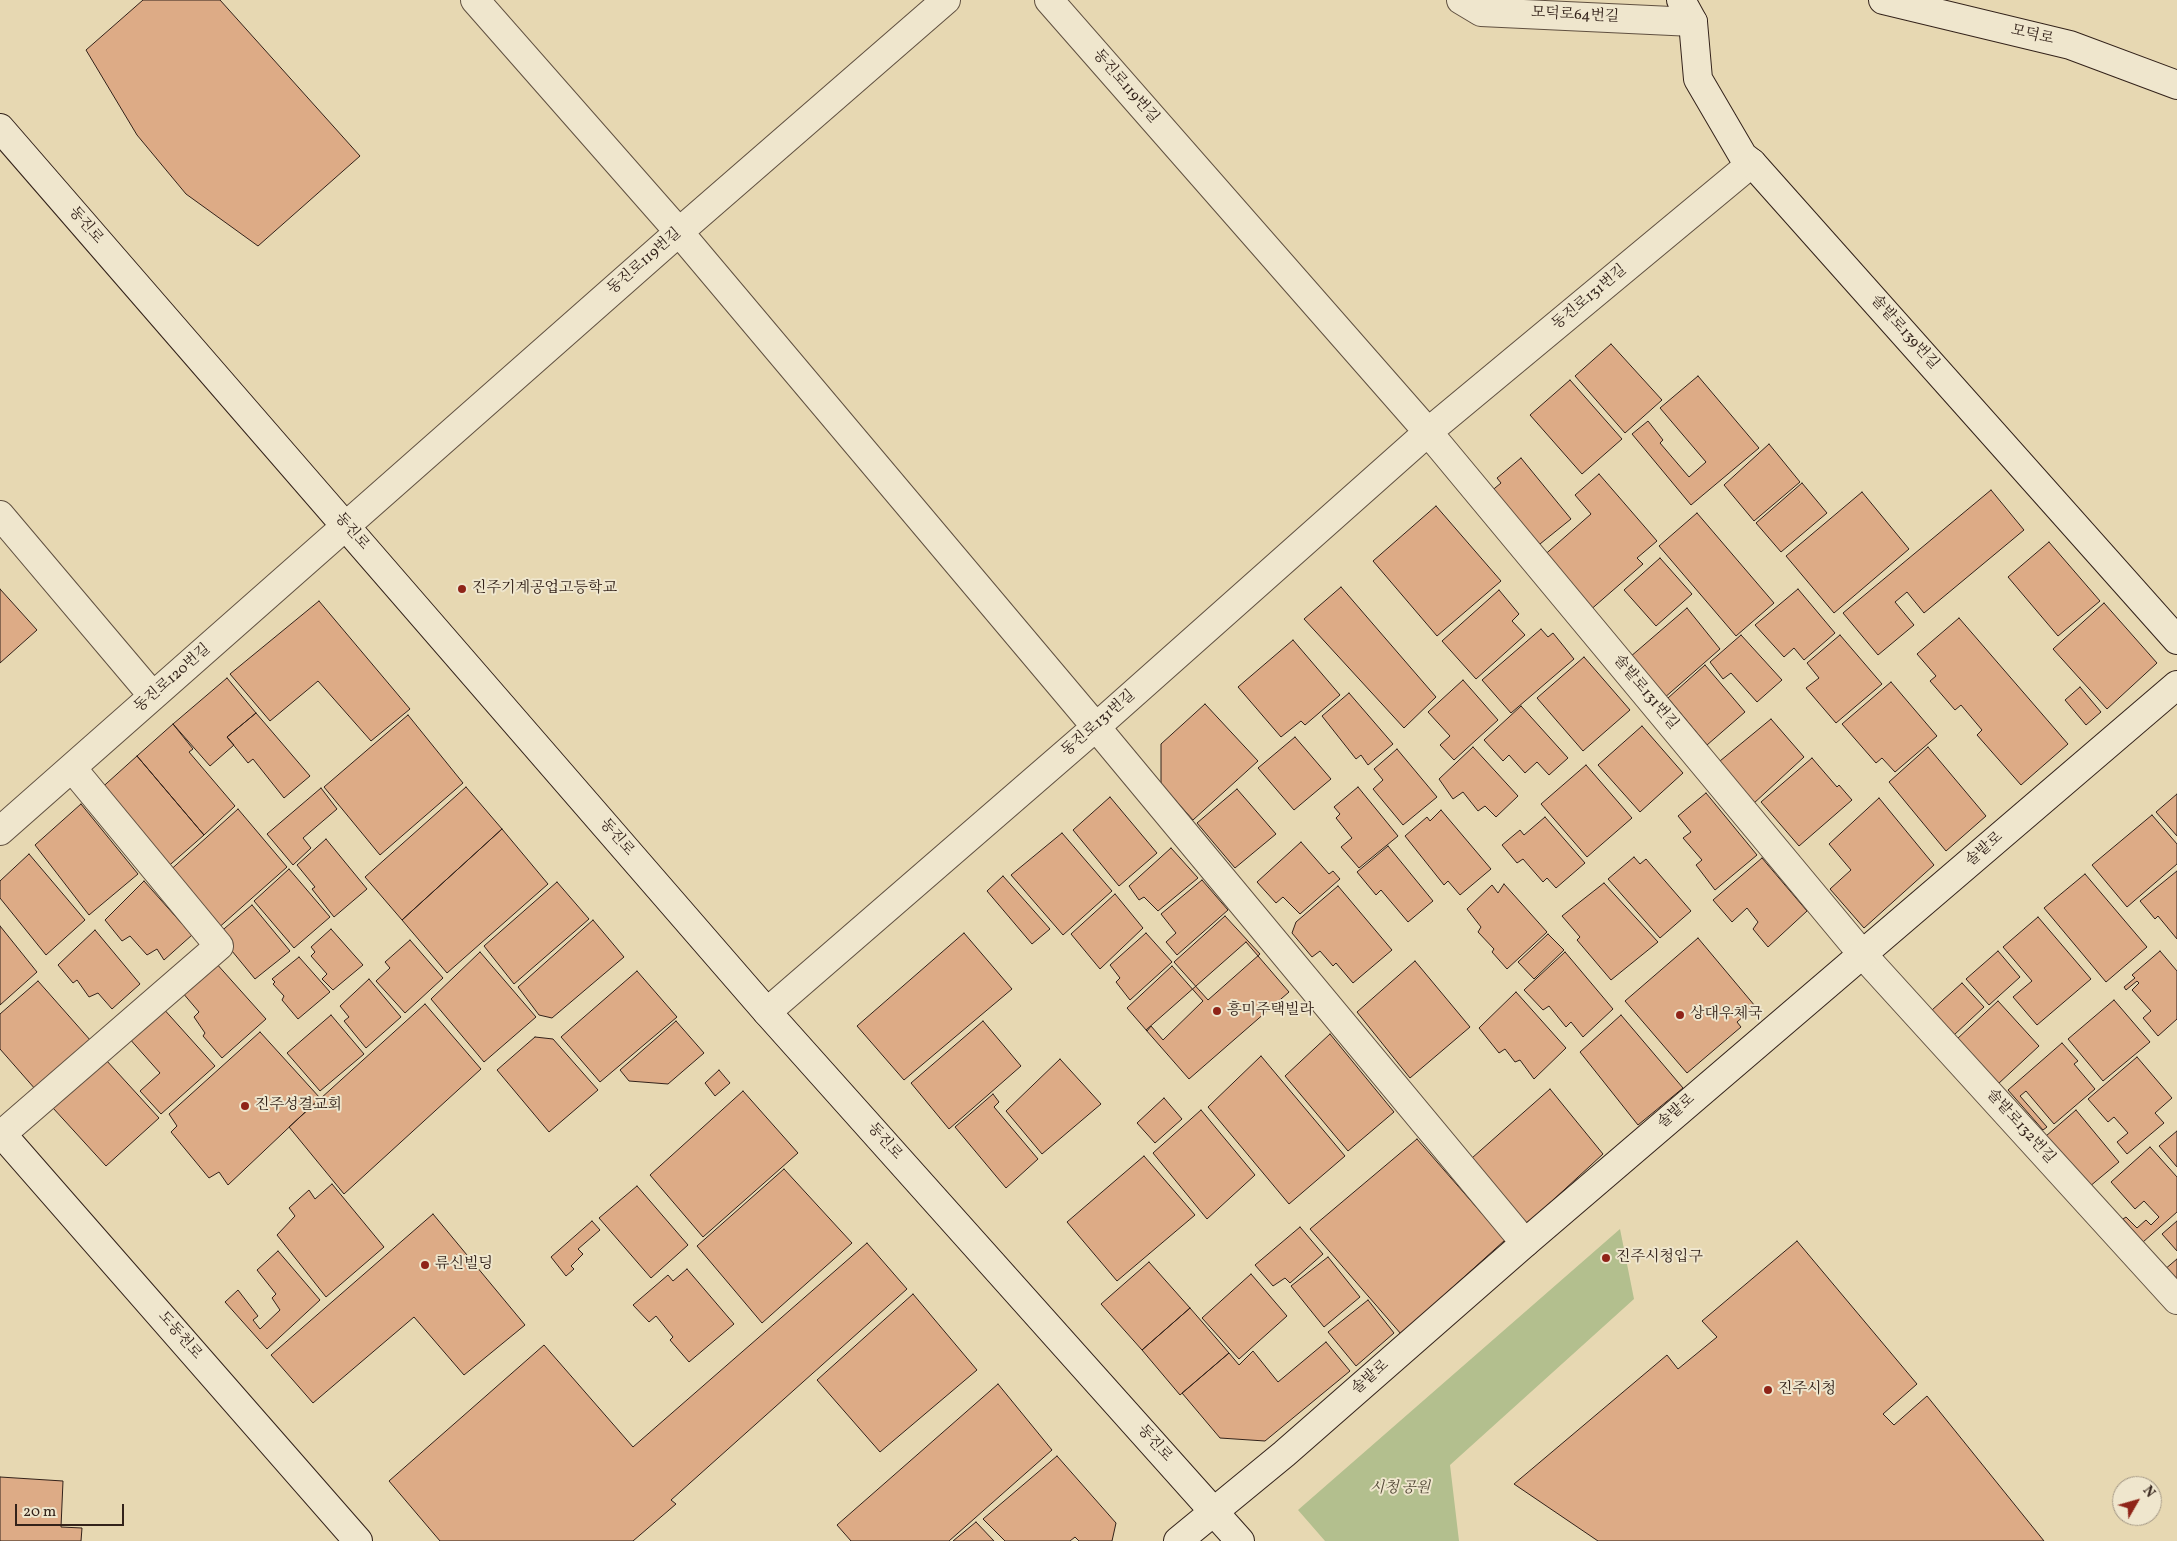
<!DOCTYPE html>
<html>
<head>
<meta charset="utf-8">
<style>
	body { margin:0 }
	#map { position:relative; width:2177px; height:1541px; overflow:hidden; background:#e7d8b2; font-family:Vollkorn,serif }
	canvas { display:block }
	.north { position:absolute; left:2112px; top:1476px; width:50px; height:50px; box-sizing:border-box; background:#efe6cd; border:1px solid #a49885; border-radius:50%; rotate:52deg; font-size:14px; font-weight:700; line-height:20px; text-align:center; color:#33221a }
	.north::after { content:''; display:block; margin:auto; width:18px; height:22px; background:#8f2418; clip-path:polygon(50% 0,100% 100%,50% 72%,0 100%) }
	.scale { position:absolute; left:15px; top:1504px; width:109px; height:22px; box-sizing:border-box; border:2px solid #33221a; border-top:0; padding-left:6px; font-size:15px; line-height:18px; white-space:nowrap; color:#33221a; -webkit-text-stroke:4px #efe6cd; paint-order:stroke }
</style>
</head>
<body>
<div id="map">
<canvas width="2177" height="1541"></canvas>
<div class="north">N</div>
<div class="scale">20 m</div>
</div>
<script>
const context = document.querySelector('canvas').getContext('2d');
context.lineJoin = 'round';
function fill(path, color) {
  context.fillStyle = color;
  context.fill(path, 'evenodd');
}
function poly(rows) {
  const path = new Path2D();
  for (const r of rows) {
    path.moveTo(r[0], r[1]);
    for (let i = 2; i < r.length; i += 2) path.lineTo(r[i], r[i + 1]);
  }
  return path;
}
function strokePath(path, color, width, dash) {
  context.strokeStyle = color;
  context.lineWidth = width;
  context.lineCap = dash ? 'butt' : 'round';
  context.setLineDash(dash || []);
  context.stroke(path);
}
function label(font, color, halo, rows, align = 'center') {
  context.font = font + ' Vollkorn,"Noto Serif KR",serif';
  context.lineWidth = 4;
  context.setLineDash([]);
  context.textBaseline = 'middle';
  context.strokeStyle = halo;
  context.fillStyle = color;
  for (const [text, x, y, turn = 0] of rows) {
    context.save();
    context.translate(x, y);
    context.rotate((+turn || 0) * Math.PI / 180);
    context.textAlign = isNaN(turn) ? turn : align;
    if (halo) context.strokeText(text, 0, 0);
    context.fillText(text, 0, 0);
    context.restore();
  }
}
fill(poly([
	[1620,1229,1634,1299,1450,1465,1459,1541,1325,1541,1298,1510]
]), '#b3bf8e');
const building = poly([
	[143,0,220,0,360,156,258,246,186,194,137,135,86,50,143,0],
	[1611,344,1662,400,1625,433,1575,376,1611,344],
	[1698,376,1759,448,1691,505,1632,434,1648,421,1663,440,1660,443,1689,477,1706,462,1660,408,1698,376],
	[1570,380,1622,439,1582,474,1530,415,1570,380],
	[1769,444,1800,482,1754,521,1724,485,1769,444],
	[1521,458,1571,519,1535,548,1489,493,1501,483,1497,478,1521,458],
	[1599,474,1657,541,1637,558,1643,564,1588,612,1541,558,1591,514,1575,495,1599,474],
	[1802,483,1827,513,1781,552,1756,523,1802,483],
	[1991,490,2024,530,1924,613,1907,592,1895,602,1914,625,1878,655,1843,613,1991,490],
	[1862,492,1909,549,1834,613,1786,556,1862,492],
	[1436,506,1501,581,1437,636,1373,561,1436,506],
	[1697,513,1774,603,1736,636,1659,546,1697,513],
	[2049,542,2100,601,2058,636,2008,577,2049,542],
	[1660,558,1692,594,1656,626,1624,590,1660,558],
	[1341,587,1436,697,1404,728,1304,619,1341,587],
	[0,589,37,630,0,663,0,589],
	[1798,589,1835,633,1804,660,1794,648,1784,657,1755,625,1798,589],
	[1499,590,1519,614,1512,621,1525,635,1476,679,1442,641,1499,590],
	[319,601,410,709,371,741,318,681,270,721,230,674,319,601],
	[2104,603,2157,663,2107,709,2053,649,2104,603],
	[1687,608,1720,649,1663,699,1630,657,1687,608],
	[1959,618,2068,744,2021,785,1977,735,1982,730,1961,705,1955,710,1930,681,1936,676,1917,654,1959,618],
	[1541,629,1548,637,1553,633,1574,659,1511,713,1482,680,1541,629],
	[1741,635,1782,680,1757,702,1731,673,1723,679,1710,662,1741,635],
	[1840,635,1882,684,1836,723,1806,688,1819,678,1807,663,1840,635],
	[1293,640,1340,695,1305,725,1301,721,1281,737,1238,687,1293,640],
	[1584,657,1630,710,1583,751,1537,698,1584,657],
	[1705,665,1745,712,1707,745,1668,698,1705,665],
	[227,678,256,713,227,737,234,745,210,766,173,724,227,678],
	[1463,680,1498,720,1454,760,1440,745,1450,736,1428,712,1463,680],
	[1891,682,1937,736,1895,772,1882,758,1876,763,1842,724,1891,682],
	[2080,687,2101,712,2086,725,2065,700,2080,687],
	[1349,693,1393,744,1368,765,1361,755,1356,759,1322,716,1349,693],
	[1205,704,1258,761,1193,820,1161,784,1161,744,1205,704],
	[1521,706,1568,758,1549,775,1537,762,1525,773,1509,755,1503,761,1484,740,1521,706],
	[256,713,310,776,284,798,253,759,248,763,227,737,256,713],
	[408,715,463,783,380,855,324,787,408,715],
	[1771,719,1804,757,1753,804,1720,761,1771,719],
	[173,724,193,749,189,752,235,806,204,835,137,756,173,724],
	[1642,726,1683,773,1640,812,1598,765,1642,726],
	[1295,737,1331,779,1294,810,1258,768,1295,737],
	[1473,747,1518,796,1496,817,1485,806,1478,811,1463,792,1453,799,1439,779,1473,747],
	[1928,747,1986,816,1946,851,1889,782,1928,747],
	[1397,749,1437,797,1403,825,1373,789,1383,780,1374,769,1397,749],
	[137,756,204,835,164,870,97,792,137,756],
	[1812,758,1837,787,1839,785,1852,800,1799,846,1761,802,1812,758],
	[1586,765,1632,818,1587,857,1541,804,1586,765],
	[466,787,502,829,402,920,365,877,466,787],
	[1358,787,1398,836,1359,868,1341,847,1352,838,1336,818,1340,814,1334,807,1358,787],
	[321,788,337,809,303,838,311,848,293,865,267,834,321,788],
	[1237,789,1276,834,1235,868,1197,823,1237,789],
	[1706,793,1757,855,1715,890,1696,865,1702,860,1683,838,1691,832,1678,816,1706,793],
	[2177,794,2177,836,2156,812,2177,794],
	[1110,797,1157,853,1119,886,1073,830,1110,797],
	[1879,798,1934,865,1864,928,1830,889,1851,870,1829,844,1879,798],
	[81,804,138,874,89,915,35,845,81,804],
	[238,809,287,867,216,930,166,874,238,809],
	[1441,810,1491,869,1460,895,1448,881,1444,885,1405,836,1427,817,1430,821,1441,810],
	[2152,815,2177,844,2177,864,2127,907,2092,865,2152,815],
	[1545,817,1585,863,1556,888,1547,878,1543,882,1523,859,1517,863,1502,845,1520,830,1524,835,1545,817],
	[502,829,548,884,447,973,402,920,502,829],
	[1062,833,1112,891,1063,935,1011,875,1062,833],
	[326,839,367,889,334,917,312,889,315,887,297,865,326,839],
	[1301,842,1329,874,1333,871,1340,879,1300,914,1283,897,1276,903,1257,882,1301,842],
	[1388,846,1433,901,1408,922,1381,890,1376,895,1357,872,1388,846],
	[1171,848,1198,878,1158,911,1144,897,1139,900,1129,886,1171,848],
	[29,854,85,920,46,955,0,898,0,881,29,854],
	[1634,857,1640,864,1646,859,1691,911,1660,938,1608,879,1634,857],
	[1762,858,1807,911,1768,947,1753,929,1758,922,1747,908,1732,922,1713,900,1762,858],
	[289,869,330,917,294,948,254,901,289,869],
	[2177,871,2177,939,2158,916,2155,919,2140,901,2177,871],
	[2085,874,2147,947,2106,982,2044,908,2085,874],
	[1003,876,1050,929,1032,944,987,891,1003,876],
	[1202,880,1228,910,1177,955,1166,942,1176,933,1161,914,1202,880],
	[144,881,192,935,164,960,157,949,147,955,130,936,122,941,105,920,144,881],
	[557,882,589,919,514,984,484,946,557,882],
	[1604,883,1658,942,1611,980,1577,940,1580,937,1562,916,1604,883],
	[1504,884,1547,932,1507,969,1492,952,1494,949,1478,932,1481,927,1467,909,1492,885,1498,893,1504,884],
	[1338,886,1392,950,1353,983,1336,963,1333,966,1320,951,1312,957,1292,933,1296,922,1338,886],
	[1115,894,1143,928,1100,969,1071,934,1115,894],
	[252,905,290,951,255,979,218,934,252,905],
	[1225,916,1260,954,1208,1000,1174,962,1225,916],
	[2038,917,2091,979,2037,1025,2013,997,2032,981,2003,947,2038,917],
	[593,920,624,957,552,1018,539,1015,518,987,593,920],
	[0,926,37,972,0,1005,0,926],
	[331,929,363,965,333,990,322,979,327,974,311,956,315,952,311,947,331,929],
	[95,930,140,984,112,1009,98,993,89,997,77,980,73,983,58,965,95,930],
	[964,933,1012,989,904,1080,857,1026,964,933],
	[1146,933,1172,962,1130,1000,1116,982,1120,978,1110,965,1146,933],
	[1548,934,1564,950,1534,979,1518,962,1548,934],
	[1698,938,1755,1006,1737,1022,1741,1027,1687,1073,1625,1001,1698,938],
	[410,940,443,978,405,1013,376,981,390,968,385,962,410,940],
	[1246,942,1289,992,1189,1079,1146,1030,1246,942],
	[1998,951,2020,977,1989,1005,1966,979,1998,951],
	[2160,951,2177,971,2177,1019,2158,1036,2143,1018,2151,1011,2132,990,2139,983,2137,981,2126,990,2124,987,2135,978,2132,975,2160,951],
	[480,952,536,1017,484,1062,431,999,480,952],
	[1565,952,1613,1009,1583,1037,1571,1022,1566,1027,1549,1006,1543,1010,1524,990,1565,952],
	[299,957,330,992,298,1019,282,1000,284,996,273,984,275,982,272,979,299,957],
	[1415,961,1470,1027,1410,1078,1357,1012,1415,961],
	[215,962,266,1019,222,1058,203,1036,205,1033,194,1017,199,1012,182,992,215,962],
	[1172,966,1203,1001,1163,1040,1151,1026,1147,1031,1127,1008,1172,966],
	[637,971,677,1017,600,1082,561,1037,637,971],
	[369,979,401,1017,366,1048,344,1021,349,1017,340,1006,369,979],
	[38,981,91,1041,36,1090,0,1049,0,1014,38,981],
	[1962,983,1984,1007,1954,1035,1932,1010,1962,983],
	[1516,992,1566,1048,1534,1079,1520,1060,1515,1062,1505,1049,1499,1053,1479,1028,1516,992],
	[2114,1000,2150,1042,2103,1081,2068,1039,2114,1000],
	[1998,1001,2039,1046,1998,1084,1957,1039,1998,1001],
	[425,1004,481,1069,344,1194,289,1127,425,1004],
	[161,1006,215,1066,161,1114,140,1091,160,1073,128,1037,161,1006],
	[331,1015,364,1054,320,1091,287,1053,331,1015],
	[1621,1015,1683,1088,1638,1125,1580,1052,1621,1015],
	[676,1021,704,1053,668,1084,629,1081,620,1070,676,1021],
	[983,1021,1021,1066,949,1129,911,1083,983,1021],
	[260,1032,320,1098,228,1185,219,1172,209,1178,171,1132,177,1126,169,1114,260,1032],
	[1330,1034,1394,1112,1348,1151,1285,1076,1330,1034],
	[535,1037,553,1039,598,1090,549,1132,497,1070,535,1037],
	[2062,1043,2078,1061,2074,1064,2095,1089,2054,1124,2026,1091,2020,1096,2047,1127,2043,1130,2008,1090,2062,1043],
	[1261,1056,1345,1156,1289,1204,1208,1107,1261,1056],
	[2137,1057,2172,1098,2155,1113,2164,1123,2127,1154,2117,1142,2128,1133,2114,1117,2108,1122,2088,1099,2137,1057],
	[1060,1059,1101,1104,1042,1154,1006,1111,1060,1059],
	[106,1060,159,1118,106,1166,53,1108,106,1060],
	[719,1070,730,1083,715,1096,705,1083,719,1070],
	[1550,1089,1603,1154,1526,1225,1472,1158,1550,1089],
	[743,1091,798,1153,703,1237,650,1175,743,1091],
	[993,1094,999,1102,994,1107,1038,1159,1006,1188,955,1127,993,1094],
	[1164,1098,1182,1119,1155,1143,1137,1123,1164,1098],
	[1201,1110,1255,1175,1207,1219,1153,1153,1201,1110],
	[2076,1110,2119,1162,2089,1187,2046,1136,2076,1110],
	[2177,1131,2177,1167,2159,1146,2177,1131],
	[1417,1139,1505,1240,1401,1334,1310,1229,1417,1139],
	[2150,1147,2177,1177,2177,1212,2143,1242,2123,1219,2126,1217,2137,1228,2146,1220,2151,1225,2159,1217,2144,1201,2135,1209,2111,1182,2150,1147],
	[1144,1156,1195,1215,1117,1281,1067,1222,1144,1156],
	[784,1169,852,1243,762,1323,697,1246,784,1169],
	[332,1184,384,1247,326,1297,277,1235,295,1216,289,1208,309,1190,315,1199,332,1184],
	[637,1186,688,1245,651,1278,599,1218,637,1186],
	[433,1214,525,1325,464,1375,414,1317,313,1403,271,1355,433,1214],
	[592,1221,600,1230,578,1249,583,1254,571,1266,574,1269,566,1276,551,1257,592,1221],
	[2177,1221,2177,1251,2162,1234,2177,1221],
	[1300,1227,1323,1254,1290,1283,1285,1278,1273,1286,1255,1265,1300,1227],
	[1797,1241,1917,1384,1883,1414,1894,1425,1927,1396,2044,1541,1598,1541,1514,1484,1667,1355,1678,1369,1717,1337,1702,1321,1797,1241],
	[867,1243,907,1289,671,1500,676,1504,633,1541,440,1541,389,1481,544,1345,633,1447,867,1243],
	[278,1251,320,1300,267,1349,225,1302,238,1290,258,1316,253,1320,260,1329,280,1310,272,1298,276,1294,257,1270,278,1251],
	[1328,1257,1360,1297,1324,1327,1291,1286,1328,1257],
	[2177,1259,2177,1284,2164,1270,2177,1259],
	[1149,1262,1190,1308,1142,1350,1101,1304,1149,1262],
	[687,1269,734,1324,689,1362,670,1340,673,1337,656,1316,649,1322,633,1305,668,1275,673,1281,687,1269],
	[1251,1274,1287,1316,1239,1359,1202,1318,1251,1274],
	[913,1294,977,1370,880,1452,817,1380,913,1294],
	[1368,1300,1394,1333,1356,1366,1328,1332,1368,1300],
	[1190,1308,1229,1353,1180,1395,1142,1350,1190,1308],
	[1326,1342,1350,1371,1265,1441,1220,1438,1182,1393,1229,1353,1239,1365,1253,1351,1278,1382,1326,1342],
	[998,1384,1052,1450,949,1541,851,1541,837,1525,998,1384],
	[1057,1456,1116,1523,1112,1541,1079,1541,1075,1537,1070,1541,1005,1541,983,1519,1057,1456],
	[0,1477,63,1481,61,1527,82,1528,81,1541,0,1541,0,1477],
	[976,1522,994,1541,953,1541,976,1522]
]);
fill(building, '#ddab86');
strokePath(building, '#33221a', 1);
const street = poly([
	[475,0,679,232,1096,727,1525,1243],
	[1049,0,1428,432,1863,955,2177,1300],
	[1461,0,1481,12,1693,22],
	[0,515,153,696],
	[0,831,679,232,946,0],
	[767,1012,1096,727,1428,432,1752,163],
	[2,1134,219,946,72,768]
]);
const secondary = poly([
	[1681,0,1693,22,1698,79,1743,156,1752,163,2177,640],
	[1883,0,2070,45,2177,85],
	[0,128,767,1012,1240,1541],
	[0,1132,358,1541],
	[1178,1541,1284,1454,1525,1243,2177,685]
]);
strokePath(street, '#605040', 30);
strokePath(secondary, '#33221a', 30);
strokePath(street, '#efe6cd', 28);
strokePath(secondary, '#efe6cd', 28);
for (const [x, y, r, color] of [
	[462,589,5,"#8f2418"],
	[1217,1011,5,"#8f2418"],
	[1680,1015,5,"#8f2418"],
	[245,1106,5,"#8f2418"],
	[1606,1258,5,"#8f2418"],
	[425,1265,5,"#8f2418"],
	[1768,1390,5,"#8f2418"]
]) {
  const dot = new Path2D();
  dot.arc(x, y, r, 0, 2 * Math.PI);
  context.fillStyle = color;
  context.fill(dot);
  strokePath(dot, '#efe6cd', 2);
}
label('15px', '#33221a', '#efe6cd', [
	["모덕로64번길",1575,16,3],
	["모덕로",2032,36,13],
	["동진로119번길",1125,87,49],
	["동진로",85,226,49],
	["동진로119번길",645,262,-41],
	["동진로131번길",1590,298,-40],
	["솔밭로139번길",1904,333,48],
	["동진로",351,532,49],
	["동진로120번길",173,679,-41],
	["솔밭로131번길",1645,693,50],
	["동진로131번길",1099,724,-41],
	["동진로",616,838,49],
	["솔밭로",1985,850,-41],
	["솔밭로",1677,1112,-41],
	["솔밭로132번길",2020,1127,48],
	["동진로",884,1142,48],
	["도동천로",179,1336,49],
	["솔밭로",1371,1378,-41],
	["동진로",1154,1444,48]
]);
label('15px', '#33221a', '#efe6cd', [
	["진주기계공업고등학교",472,589],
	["흥미주택빌라",1227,1011],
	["상대우체국",1690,1015],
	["진주성결교회",255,1106],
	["진주시청입구",1616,1258],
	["류신빌딩",435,1265],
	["진주시청",1778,1390]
], 'left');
label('italic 15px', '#534937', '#efe6cd', [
	["시청 공원",1400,1489]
]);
</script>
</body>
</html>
